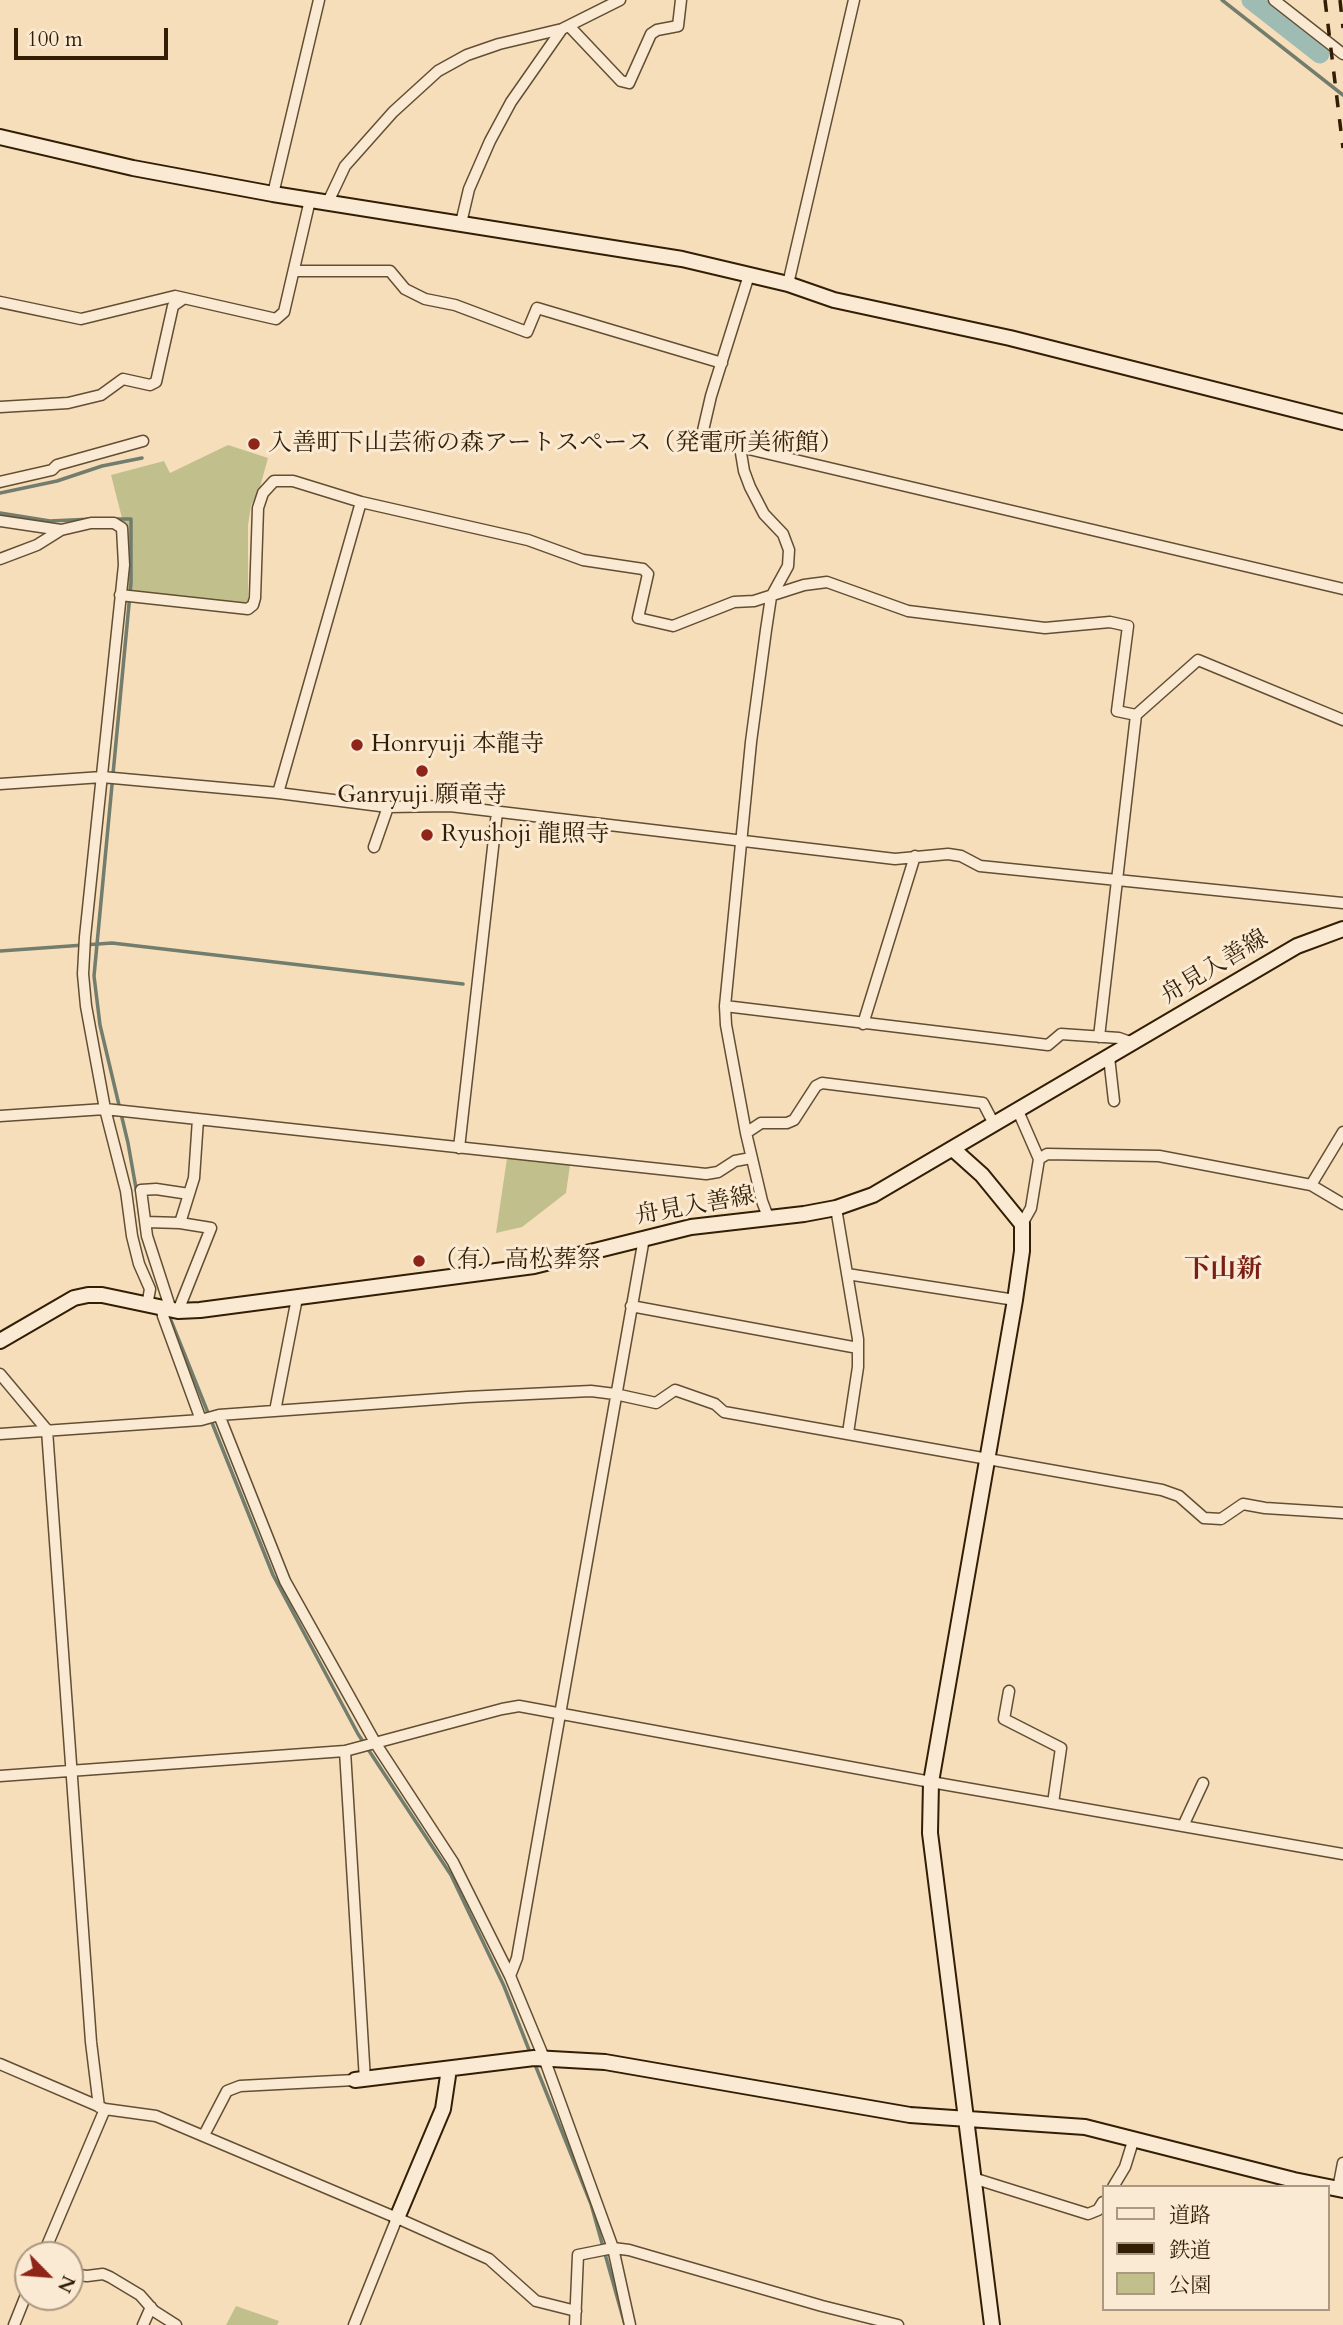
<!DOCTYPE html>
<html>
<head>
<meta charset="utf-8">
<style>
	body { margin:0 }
	#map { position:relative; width:1343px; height:2325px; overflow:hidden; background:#f7debb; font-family:Cardo,"Noto Serif JP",serif }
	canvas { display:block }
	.legend { position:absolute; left:1102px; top:2185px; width:228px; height:126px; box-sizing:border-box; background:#faead3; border:2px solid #aa9880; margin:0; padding:9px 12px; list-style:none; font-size:21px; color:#311e04 }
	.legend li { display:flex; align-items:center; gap:14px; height:35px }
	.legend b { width:35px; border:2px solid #aa9880 }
	.north { position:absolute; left:14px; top:2241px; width:70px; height:70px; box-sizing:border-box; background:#faead3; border:2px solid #aa9880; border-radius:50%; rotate:115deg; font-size:19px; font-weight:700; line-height:28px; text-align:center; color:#311e04 }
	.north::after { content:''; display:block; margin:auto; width:24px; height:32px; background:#8f2418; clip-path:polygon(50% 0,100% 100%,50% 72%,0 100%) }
	.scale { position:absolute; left:14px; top:28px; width:154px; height:32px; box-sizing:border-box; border:4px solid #311e04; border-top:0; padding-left:9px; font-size:21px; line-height:24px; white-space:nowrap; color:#311e04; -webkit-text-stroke:5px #faead3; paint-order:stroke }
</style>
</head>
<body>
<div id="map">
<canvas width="1343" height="2325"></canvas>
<ul class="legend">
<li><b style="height:9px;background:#faead3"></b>道路</li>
<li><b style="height:9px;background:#311e04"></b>鉄道</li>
<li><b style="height:19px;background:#c1c08d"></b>公園</li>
</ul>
<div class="north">N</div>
<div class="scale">100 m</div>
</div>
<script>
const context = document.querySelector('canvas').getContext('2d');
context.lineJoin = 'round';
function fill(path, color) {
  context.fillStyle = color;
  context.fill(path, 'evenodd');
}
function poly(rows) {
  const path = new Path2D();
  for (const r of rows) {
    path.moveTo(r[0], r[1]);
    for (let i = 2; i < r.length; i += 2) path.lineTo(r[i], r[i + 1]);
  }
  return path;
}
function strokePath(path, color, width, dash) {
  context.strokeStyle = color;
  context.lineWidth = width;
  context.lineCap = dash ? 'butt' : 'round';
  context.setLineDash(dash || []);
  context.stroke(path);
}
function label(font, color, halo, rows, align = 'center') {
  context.font = font + ' Cardo,"Noto Serif JP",serif';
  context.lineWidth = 6;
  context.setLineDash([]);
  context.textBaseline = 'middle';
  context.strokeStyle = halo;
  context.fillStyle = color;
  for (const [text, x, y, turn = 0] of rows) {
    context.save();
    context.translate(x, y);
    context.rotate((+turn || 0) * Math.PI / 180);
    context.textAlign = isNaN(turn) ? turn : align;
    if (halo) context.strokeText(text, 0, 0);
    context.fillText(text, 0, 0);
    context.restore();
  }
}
fill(poly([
	[228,445,268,458,260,487,251,506,248,525,248,602,245,605,126,591,124,526,111,475,164,461,170,473],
	[507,1158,570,1165,566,1193,522,1227,496,1233],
	[236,2306,279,2321,277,2325,226,2325]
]), '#c1c08d');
strokePath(poly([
	[1222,0,1343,95],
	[0,493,57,481,102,466,142,458],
	[0,513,50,521,92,519],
	[113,519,131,519,131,583,94,976,100,1025,128,1143,137,1194],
	[0,951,112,943,463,984],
	[168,1313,273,1575,358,1734,451,1875,504,1986,531,2055],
	[534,2062,591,2204,625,2325]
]), '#727d6e', 3.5);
strokePath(poly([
	[1251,0,1320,54]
]), '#9ebcb4', 19);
const street = poly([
	[1274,0,1343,54],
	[569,26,621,81,629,83,651,34,657,30,678,26,681,0],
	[273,194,319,0],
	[328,202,345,166,393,112,438,71,467,55,499,44,562,29,620,0],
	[461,223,469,189,490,141,511,102,562,29],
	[294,271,390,271,405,289,425,299,455,305,527,332,537,308,722,363],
	[749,275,711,396,702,435,740,447,1343,589],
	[788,284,854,0],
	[0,302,81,319,175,296,276,319,284,312,310,200],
	[0,407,68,403,101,395,123,379,150,385,156,382,173,306,183,299],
	[740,447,744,471,750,487,764,514,783,534,789,550,788,566,771,597,766,630,751,742,725,1006,726,1025,746,1133,762,1201,768,1217],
	[0,482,52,470,57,465,143,441],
	[0,521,61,530],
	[0,559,37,545,61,530,91,523,114,523,122,528,124,565,85,937,83,974,86,1006,105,1109,126,1191,132,1236,139,1264,150,1289,147,1306],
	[120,595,248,609,253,605,255,598,258,508,263,493,274,481,293,481,361,502,528,540,583,560,643,569,648,574,638,618,673,626,734,602,754,601,804,585,827,582,908,611,1045,628,1110,622,1128,626,1117,711,1136,715,1198,660,1343,720],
	[0,784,102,777,278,793,388,807,450,806,895,859,948,854,961,856,980,866,1343,903],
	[278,793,361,502],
	[374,847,388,807],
	[725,1006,1048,1045,1061,1034,1119,1038,1133,1043],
	[863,1024,915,856],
	[1099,1037,1136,715],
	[1109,1057,1114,1101],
	[1018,1111,1039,1159],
	[0,1116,105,1109,706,1174,718,1172,735,1161,751,1158],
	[746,1133,761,1123,787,1123,794,1120,816,1086,822,1083,983,1103,994,1124],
	[459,1148,497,812],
	[1311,1185,1343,1132],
	[836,1208,858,1339,858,1367,848,1433],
	[146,1222,180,1223],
	[1022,1224,1031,1208,1039,1159,1047,1154,1159,1156,1311,1185,1343,1204],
	[847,1274,1015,1300],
	[631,1306,858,1348],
	[162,1308,163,1316,201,1420,219,1415,467,1397,591,1391,615,1394,656,1403,675,1390,715,1404,724,1412,1162,1490,1179,1496,1204,1518,1221,1519,1243,1504,1265,1508,1343,1513],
	[171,1310,147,1236,141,1190,156,1189,189,1194],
	[178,1311,211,1228,180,1223,194,1178,198,1119],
	[0,1374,47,1430,91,2042,99,2107],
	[275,1411,297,1298],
	[219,1415,285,1581,376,1744,453,1862,510,1976,544,2058,613,2248,630,2325],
	[0,1434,201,1420],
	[1009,1691,1004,1719,1061,1748,1053,1803],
	[345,1751,365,2080],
	[0,1776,345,1751,502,1709,519,1706,931,1782,1343,1854],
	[1183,1826,1203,1783],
	[510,1976,517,1958,644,1238],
	[0,2064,105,2109,156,2116,397,2218,489,2259,536,2301,576,2311],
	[204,2135,227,2091,240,2086,355,2080],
	[973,2178,1088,2214,1098,2210,1103,2202],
	[1113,2187,1125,2167,1134,2138],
	[1338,2189,1343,2163],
	[43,2255,105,2109],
	[70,2274,87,2276,103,2274,110,2277,140,2295,154,2311,176,2325],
	[14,2325,28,2290],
	[143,2325,151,2307],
	[354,2325,397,2218],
	[575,2325,578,2255,613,2248,629,2250,822,2306,898,2325]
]);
const secondary = poly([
	[0,137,133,168,273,194,682,259,788,284,834,300,1010,338,1343,422],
	[953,1149,982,1175,1022,1224,1022,1251,1015,1300,931,1782,930,1833,992,2325],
	[0,1341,74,1298,88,1295,102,1295,178,1311,200,1310,534,1266,691,1227,804,1214,836,1208,873,1195,1297,946,1343,929],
	[355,2080,534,2058,605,2062,910,2115,1085,2127,1294,2180,1343,2190],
	[397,2218,443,2109,449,2069]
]);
strokePath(street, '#624e32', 13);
strokePath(secondary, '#311e04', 18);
strokePath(street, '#faead3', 10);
strokePath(secondary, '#faead3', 14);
strokePath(poly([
	[1325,0,1343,148],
	[1340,0,1343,28]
]), '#311e04', 3.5, [12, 12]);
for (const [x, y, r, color] of [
	[254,444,7,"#8f2418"],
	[357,745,7,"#8f2418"],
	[422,771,7,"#8f2418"],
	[427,835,7,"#8f2418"],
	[419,1261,7,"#8f2418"]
]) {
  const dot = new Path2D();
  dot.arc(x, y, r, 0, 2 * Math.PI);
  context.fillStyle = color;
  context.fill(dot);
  strokePath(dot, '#faead3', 2.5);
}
label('24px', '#311e04', '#faead3', [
	["入善町下山芸術の森アートスペース（発電所美術館）",268,444],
	["Honryuji 本龍寺",371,745],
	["Ganryuji 願竜寺",422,796,"center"],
	["Ryushoji 龍照寺",441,835],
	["（有）高松葬祭",433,1261]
], 'left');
label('24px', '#311e04', '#faead3', [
	["舟見入善線",1215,968,-31],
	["舟見入善線",695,1207,-10]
]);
label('bold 26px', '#7a1f14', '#faead3', [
	["下山新",1223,1271]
]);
</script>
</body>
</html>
